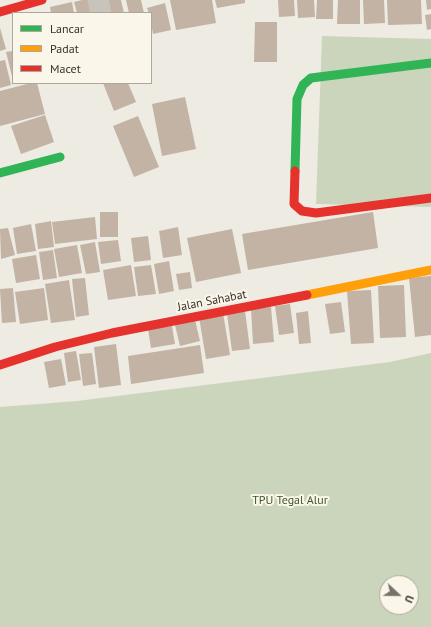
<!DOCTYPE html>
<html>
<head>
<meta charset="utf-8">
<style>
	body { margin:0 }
	#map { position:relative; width:431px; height:627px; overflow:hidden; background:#eeebe3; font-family:"PT Sans",sans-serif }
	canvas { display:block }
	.legend { position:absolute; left:12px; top:12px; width:140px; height:72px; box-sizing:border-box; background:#faf6ea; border:1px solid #ada79d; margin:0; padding:5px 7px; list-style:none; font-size:12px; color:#393129 }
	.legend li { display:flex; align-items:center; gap:8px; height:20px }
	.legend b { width:20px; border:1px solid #ada79d }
	.north { position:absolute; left:379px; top:575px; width:40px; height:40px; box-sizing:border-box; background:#faf6ea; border:1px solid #ada79d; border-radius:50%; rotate:112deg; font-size:11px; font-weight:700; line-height:16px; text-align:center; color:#393129 }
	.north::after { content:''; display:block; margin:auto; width:14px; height:18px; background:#78726a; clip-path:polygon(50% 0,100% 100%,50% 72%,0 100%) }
</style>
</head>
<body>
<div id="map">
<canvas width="431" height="627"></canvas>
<ul class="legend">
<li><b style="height:5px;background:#30b455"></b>Lancar</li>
<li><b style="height:5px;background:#ff9f0a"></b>Padat</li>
<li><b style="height:5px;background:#e5322d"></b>Macet</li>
</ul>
<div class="north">U</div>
</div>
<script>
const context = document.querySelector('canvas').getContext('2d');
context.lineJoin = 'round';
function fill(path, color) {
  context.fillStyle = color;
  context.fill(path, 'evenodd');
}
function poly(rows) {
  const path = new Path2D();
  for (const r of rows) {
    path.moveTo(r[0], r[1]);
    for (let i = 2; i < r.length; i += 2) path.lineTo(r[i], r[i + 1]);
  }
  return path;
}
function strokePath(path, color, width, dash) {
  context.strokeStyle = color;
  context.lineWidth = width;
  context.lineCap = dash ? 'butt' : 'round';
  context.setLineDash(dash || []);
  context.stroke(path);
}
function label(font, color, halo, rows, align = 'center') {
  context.font = font + ' "PT Sans",sans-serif';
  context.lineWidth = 4;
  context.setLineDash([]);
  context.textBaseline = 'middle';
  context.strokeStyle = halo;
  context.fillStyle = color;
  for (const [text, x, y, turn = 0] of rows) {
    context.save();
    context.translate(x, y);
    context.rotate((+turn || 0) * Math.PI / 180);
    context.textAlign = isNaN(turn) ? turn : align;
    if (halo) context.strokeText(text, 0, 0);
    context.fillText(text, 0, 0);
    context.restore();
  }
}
fill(poly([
	[322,36,431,39,431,207,316,204],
	[431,353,431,627,0,627,0,407,77,401,390,362],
	[387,583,411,583,411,607,387,607]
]), '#cbd5bc');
fill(poly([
	[82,0,96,0,99,13,77,13,74,2],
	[101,0,121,0,124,13,104,13],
	[126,0,141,0,144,13,129,13],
	[170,0,212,0,216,23,176,30],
	[215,0,245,0,245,3,217,8],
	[278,0,294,0,295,16,279,17],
	[297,0,314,0,315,17,298,18],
	[317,0,333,0,333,19,316,19],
	[338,0,360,0,360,24,337,24],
	[363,0,384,0,385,23,364,24],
	[387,0,421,0,422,24,388,25],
	[426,0,431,0,431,9,427,10],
	[72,2,74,13,51,13,50,7],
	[165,3,171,30,153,34,151,23,151,13,149,13,147,8],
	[431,14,431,29,427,30,425,15],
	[255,22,277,22,277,62,254,62],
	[0,28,6,49,0,51],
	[13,51,13,76,12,76,6,52],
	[5,60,11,85,0,88,0,61],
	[31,83,37,83,45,114,0,126,0,91],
	[103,83,128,83,136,102,114,111],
	[185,97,196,149,162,156,152,104],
	[45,115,54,142,21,154,11,126],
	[138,116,159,167,134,177,113,126],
	[100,212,118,212,118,237,100,237],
	[373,212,378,248,248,270,242,234],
	[95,217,97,239,55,244,52,222],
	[51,221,54,247,38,249,35,224],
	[31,224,36,251,17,254,13,228],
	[178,227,182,255,163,258,159,231],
	[8,228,15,255,1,259,0,229],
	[232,229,241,273,196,282,187,238],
	[148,236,151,260,134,262,131,238],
	[118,240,121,261,101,264,98,242],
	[95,242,100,272,86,274,80,245],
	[77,245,82,273,59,277,54,249],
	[53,250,57,278,43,280,39,252],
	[36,255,40,279,16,283,12,259],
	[169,261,174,291,159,294,154,264],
	[131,265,136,296,108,300,103,270],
	[151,265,156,294,138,296,134,267],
	[190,272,192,288,179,290,176,274],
	[431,276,431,335,415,337,409,278],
	[85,278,89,315,76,317,72,279],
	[69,280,75,320,51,323,45,284],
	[404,285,406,337,380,338,378,286],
	[13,288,16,322,2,323,0,289],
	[44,288,48,320,20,324,15,292],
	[371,290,374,343,351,344,347,291],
	[341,302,345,332,330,334,325,304],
	[290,304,294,333,279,335,275,306],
	[271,307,274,342,253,344,251,309],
	[245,311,250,349,232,351,227,314],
	[308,311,311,343,299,344,296,313],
	[223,313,230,355,206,359,199,317],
	[195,320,200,341,180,346,175,325],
	[172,326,175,344,151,348,148,329],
	[116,344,121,385,99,388,94,347],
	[200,345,204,373,131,384,128,356],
	[76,351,81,380,68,382,64,353],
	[92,353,96,384,83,386,79,354],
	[61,359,66,385,49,388,44,362]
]), '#c2b3a4');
strokePath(poly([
	[98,0,101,13]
]), '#c8c3bb', 21);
strokePath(poly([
	[295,171,297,99,303,85,311,78,431,63],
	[0,173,60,157]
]), '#30b455', 9);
strokePath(poly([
	[307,295,431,270]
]), '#ff9f0a', 9);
strokePath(poly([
	[0,12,42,0],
	[295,171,294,204,302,211,316,213,431,198],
	[0,365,55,347,112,333,307,295]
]), '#e5322d', 9);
label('12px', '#393129', '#faf6ea', [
	["Jalan Sahabat",212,301,-11]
]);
label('12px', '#3e582c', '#faf6ea', [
	["TPU Tegal Alur",290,501]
]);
</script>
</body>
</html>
